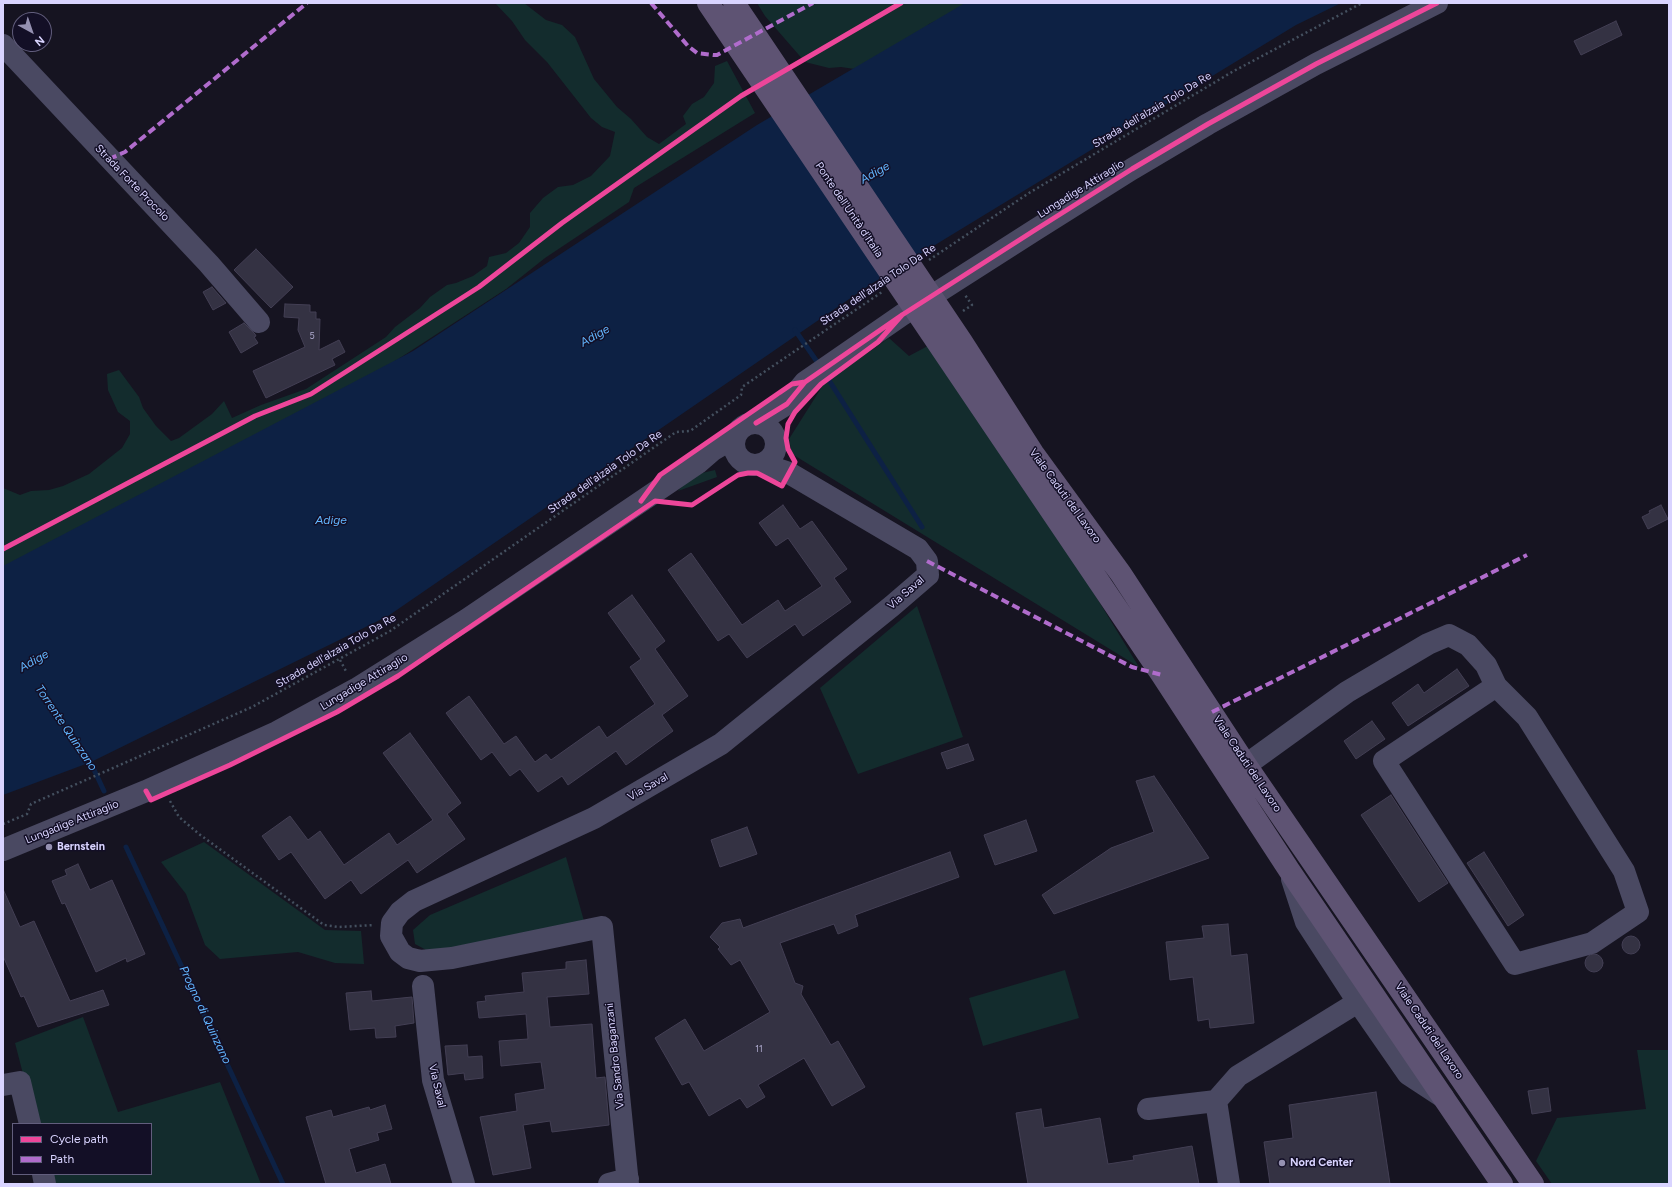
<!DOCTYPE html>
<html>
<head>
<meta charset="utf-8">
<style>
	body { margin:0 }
	#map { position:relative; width:1672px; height:1187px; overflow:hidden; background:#161421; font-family:Figtree,sans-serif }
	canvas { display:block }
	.frame { position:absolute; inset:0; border:4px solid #d9d4ff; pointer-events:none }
	.legend { position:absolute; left:12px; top:1123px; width:140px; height:52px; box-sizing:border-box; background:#130f26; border:1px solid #625e7d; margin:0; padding:5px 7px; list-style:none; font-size:12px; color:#d9d4ff }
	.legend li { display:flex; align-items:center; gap:8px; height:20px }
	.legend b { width:20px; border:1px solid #625e7d }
	.north { position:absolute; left:12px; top:12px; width:40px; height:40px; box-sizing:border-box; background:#130f26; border:1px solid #625e7d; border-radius:50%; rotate:140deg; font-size:11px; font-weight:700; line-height:16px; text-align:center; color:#d9d4ff }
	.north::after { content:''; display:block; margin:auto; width:14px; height:18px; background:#9591b1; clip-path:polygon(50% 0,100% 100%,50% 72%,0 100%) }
</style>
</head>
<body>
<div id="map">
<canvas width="1672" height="1187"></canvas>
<div class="frame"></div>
<ul class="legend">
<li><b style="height:5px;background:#ed469a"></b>Cycle path</li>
<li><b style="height:5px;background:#b06ccc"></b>Path</li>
</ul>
<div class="north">N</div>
</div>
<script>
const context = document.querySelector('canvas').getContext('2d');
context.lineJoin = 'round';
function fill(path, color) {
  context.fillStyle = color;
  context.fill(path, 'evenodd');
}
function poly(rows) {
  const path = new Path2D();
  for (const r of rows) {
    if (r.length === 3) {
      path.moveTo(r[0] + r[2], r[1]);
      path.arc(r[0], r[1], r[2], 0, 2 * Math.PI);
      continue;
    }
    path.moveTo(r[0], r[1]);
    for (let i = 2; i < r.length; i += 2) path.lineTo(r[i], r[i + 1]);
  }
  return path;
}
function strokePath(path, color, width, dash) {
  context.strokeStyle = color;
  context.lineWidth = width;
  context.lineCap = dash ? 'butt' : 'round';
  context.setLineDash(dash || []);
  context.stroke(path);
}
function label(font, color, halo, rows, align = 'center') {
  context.font = font + ' Figtree,sans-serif';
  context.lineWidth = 3;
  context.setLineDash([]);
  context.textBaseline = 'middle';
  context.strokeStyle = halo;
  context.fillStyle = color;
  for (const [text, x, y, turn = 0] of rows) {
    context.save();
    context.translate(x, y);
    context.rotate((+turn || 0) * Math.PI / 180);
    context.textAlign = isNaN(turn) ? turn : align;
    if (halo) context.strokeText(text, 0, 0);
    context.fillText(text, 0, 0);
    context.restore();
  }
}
fill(poly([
	[495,3,524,3,546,20,562,25,575,37,594,79,617,107,631,119,647,137,659,144,686,124,683,116,692,104,704,97,714,83,715,66,727,61,755,113,634,188,629,202,545,258,506,289,366,380,3,580,3,488,20,495,31,491,49,490,63,486,89,474,122,448,130,434,130,421,118,412,108,390,107,374,119,370,139,397,143,408,156,426,171,441,179,438,212,414,224,401,232,418,261,405,306,389,386,337,395,327,420,308,430,297,447,285,456,283,473,276,487,266,489,257,506,253,519,243,530,227,530,213,543,198,558,187,573,185,591,176,610,156,615,132,602,127,591,118,547,62,525,40,512,21],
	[757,3,974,3,929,24,918,41,868,71,841,67,829,68,805,62,765,16],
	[889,338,909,356,939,340,1139,667,792,454,789,439,825,382],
	[715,470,717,477,678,491,685,483,702,473],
	[917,606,963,737,858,774,820,688],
	[204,842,325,930,361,931,364,964,335,963,298,952,220,959,205,945,186,894,161,862],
	[566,857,584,921,430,952,415,944,413,930,430,915],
	[1065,970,1079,1018,983,1046,969,998],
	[83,1017,118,1112,220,1082,261,1184,51,1184,49,1174,151,1174,151,1124,36,1124,15,1043],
	[1637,1050,1669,1050,1669,1184,1552,1184,1536,1161,1557,1118,1646,1109]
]), '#132c2d');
fill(poly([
	[965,3,1341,3,1296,25,871,284,388,616,91,762,3,795,3,566,413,351,757,125]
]), '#0d2144');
strokePath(poly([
	[795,330,820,366],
	[825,374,922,527],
	[88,757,104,791],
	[126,847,283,1184]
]), '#0d2144', 5);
const building = poly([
	[1616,21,1622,35,1581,55,1574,41,1616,21],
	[256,249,293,287,271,308,234,270,256,249],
	[212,287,226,303,213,310,203,292,212,287],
	[285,304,310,305,310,312,316,312,316,319,320,319,319,350,339,340,345,352,332,359,335,365,266,398,253,371,305,347,298,330,299,318,284,317,285,304],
	[244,323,255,334,256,336,254,337,258,343,241,353,229,332,244,323],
	[783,505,800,529,812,521,847,569,834,578,851,602,803,636,795,624,747,658,729,634,718,641,668,570,691,553,742,625,778,600,785,611,822,586,788,538,776,546,759,523,783,505],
	[1661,505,1668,519,1648,529,1642,517,1650,513,1649,511,1661,505],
	[632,595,665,641,655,649,688,696,662,715,673,731,626,765,616,751,568,785,562,776,538,792,520,769,510,776,492,752,481,760,446,713,469,696,504,744,516,736,535,762,546,754,551,760,599,726,607,738,655,704,630,667,641,659,608,613,632,595],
	[1457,669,1469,686,1408,726,1392,703,1418,684,1424,693,1457,669],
	[1372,721,1385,739,1356,759,1344,741,1372,721],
	[410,733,461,803,447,814,465,839,417,873,408,860,361,894,351,880,325,899,291,852,279,860,262,836,290,816,308,840,320,831,344,865,389,833,397,845,433,820,383,753,410,733],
	[968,744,974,760,947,769,941,753,968,744],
	[1154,776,1209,858,1054,914,1042,895,1111,848,1154,832,1136,781,1154,776],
	[1391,795,1448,883,1419,902,1361,815,1391,795],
	[1026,820,1037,851,995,865,984,835,1026,820],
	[747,827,757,854,720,867,711,840,747,827],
	[950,852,959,877,855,915,858,926,838,934,834,924,780,943,795,983,803,986,801,994,831,1045,838,1041,865,1087,832,1106,804,1058,758,1085,765,1097,747,1108,740,1098,709,1116,689,1082,682,1085,655,1038,685,1019,704,1051,770,1012,740,960,731,965,718,949,720,947,710,937,722,923,740,919,743,928,950,852],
	[1484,852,1524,915,1508,926,1467,863,1484,852],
	[78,864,90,890,112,880,145,954,127,962,126,958,96,972,65,903,62,904,52,881,67,875,65,870,78,864],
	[3,889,20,927,34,921,70,1001,103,990,109,1005,38,1027,24,996,21,997,3,956,3,889],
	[1228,924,1231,956,1247,954,1254,1023,1210,1028,1209,1019,1198,1021,1193,977,1170,980,1166,942,1204,938,1202,926,1228,924],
	[1631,945,9],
	[1594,963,9],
	[586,960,589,994,547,997,550,1027,592,1024,596,1078,605,1077,609,1125,552,1132,550,1121,523,1125,531,1168,493,1175,480,1117,517,1111,515,1094,545,1089,541,1062,501,1066,499,1041,528,1039,526,1014,479,1018,477,1002,486,1001,485,996,524,992,522,973,566,969,566,962,586,960],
	[371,991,372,1001,412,997,414,1023,395,1026,396,1037,376,1038,375,1028,350,1030,346,993,371,991],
	[467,1045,468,1057,482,1056,483,1078,465,1080,464,1073,448,1075,445,1046,467,1045],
	[1548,1088,1551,1111,1532,1114,1528,1091,1548,1088],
	[1376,1092,1390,1184,1270,1184,1264,1142,1293,1138,1289,1105,1376,1092],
	[385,1105,392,1129,377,1133,379,1140,349,1149,356,1173,385,1164,391,1184,326,1184,306,1117,331,1110,333,1117,369,1107,370,1110,385,1105],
	[1041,1109,1044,1128,1100,1118,1108,1164,1134,1160,1133,1156,1192,1146,1199,1184,1028,1184,1016,1113,1041,1109]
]);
fill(building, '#343243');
strokePath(building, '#433f54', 1);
strokePath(poly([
	[929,260,1029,193,1232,72,1362,3],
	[963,311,972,305,965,295],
	[340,660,347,673],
	[170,801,179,817,199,834,324,925,339,927,374,925],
	[3,824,27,814,31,804,252,707,390,631,676,432,690,431,741,395,742,387,882,292]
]), '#44505f', 2.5, [2, 3]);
strokePath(poly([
	[3,45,209,264,259,322],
	[756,423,787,404,805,382,902,315,1035,230,1132,169,1208,124,1316,64,1437,3],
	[755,444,21],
	[1246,765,1347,692,1428,644,1449,635,1468,645,1486,665,1496,686,1384,761,1515,964,1592,943,1638,912,1624,871,1527,717,1496,686],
	[3,850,146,791,277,732,356,689,466,620,698,463,713,450,735,437],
	[1292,879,1306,922,1358,1002,1408,1074,1443,1097],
	[423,986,433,1080,464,1184],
	[3,1085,20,1082,30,1124],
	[1216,1101,1229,1184],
	[1148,1109,1216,1101,1238,1076,1358,1002],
	[43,1174,45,1184],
	[609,1184,628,1179],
	[628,1184,602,927,452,958,420,961,408,958,400,952,391,936,392,923,400,912,414,901,594,818,721,744,892,606,928,575,927,561,918,549,789,473,762,464]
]), '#4a4962', 22);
strokePath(poly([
	[708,3,1162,675,1289,870,1502,1184],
	[734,3,962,342,1033,453,1121,574,1246,765,1533,1184]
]), '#5e5373', 22);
strokePath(poly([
	[651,3,688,46,697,53,713,55,717,55,813,3],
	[109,159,125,152,307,3],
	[927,561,1132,667,1162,675],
	[1212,712,1527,555]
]), '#b06ccc', 4, [8, 4]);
strokePath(poly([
	[756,423,787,404,805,382,902,315,1035,230,1132,169,1208,124,1316,64,1437,3],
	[641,501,660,475,792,384,805,382],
	[3,549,255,416,311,394,479,287,562,223,741,96,901,3],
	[146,791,151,800,230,765,337,712,398,676,655,501,692,505,738,475,748,473,757,473,782,486,795,462,788,449,786,438,788,424,795,412,821,384,878,342,902,315]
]), '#ed469a', 5);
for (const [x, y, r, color] of [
	[49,847,4,"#9591b1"],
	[1282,1163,4,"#9591b1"]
]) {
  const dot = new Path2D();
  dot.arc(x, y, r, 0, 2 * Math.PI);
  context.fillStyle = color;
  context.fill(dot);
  strokePath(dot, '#130f26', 1.5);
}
label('9px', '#b0acd0', null, [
	["5",312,336],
	["11",759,1049]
]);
label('11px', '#d9d4ff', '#130f26', [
	["Strada dell'alzaia Tolo Da Re",1152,110,-31],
	["Strada Forte Procolo",132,183,46],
	["Lungadige Attiraglio",1081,189,-32],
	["Ponte dell'Unità d'Italia",849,210,56],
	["Strada dell'alzaia Tolo Da Re",878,285,-34],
	["Strada dell'alzaia Tolo Da Re",605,472,-35],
	["Viale Caduti del Lavoro",1065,496,54],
	["Via Saval",906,593,-41],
	["Strada dell'alzaia Tolo Da Re",336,651,-30],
	["Lungadige Attiraglio",364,682,-31],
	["Viale Caduti del Lavoro",1247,764,56],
	["Via Saval",648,787,-30],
	["Lungadige Attiraglio",72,822,-22],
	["Viale Caduti del Lavoro",1429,1031,56],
	["Via Sandro Baganzani",615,1056,-96],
	["Via Saval",437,1086,77]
]);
label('bold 11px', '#d9d4ff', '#130f26', [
	["Bernstein",57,847],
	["Nord Center",1290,1163]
], 'left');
label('italic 12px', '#62b6ff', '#130f26', [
	["Adige",875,173,-30],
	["Adige",595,336,-30],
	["Adige",331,520],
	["Adige",34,661,-30],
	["Torrente Quinzano",66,728,56],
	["Progno di Quinzano",205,1015,65]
]);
</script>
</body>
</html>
